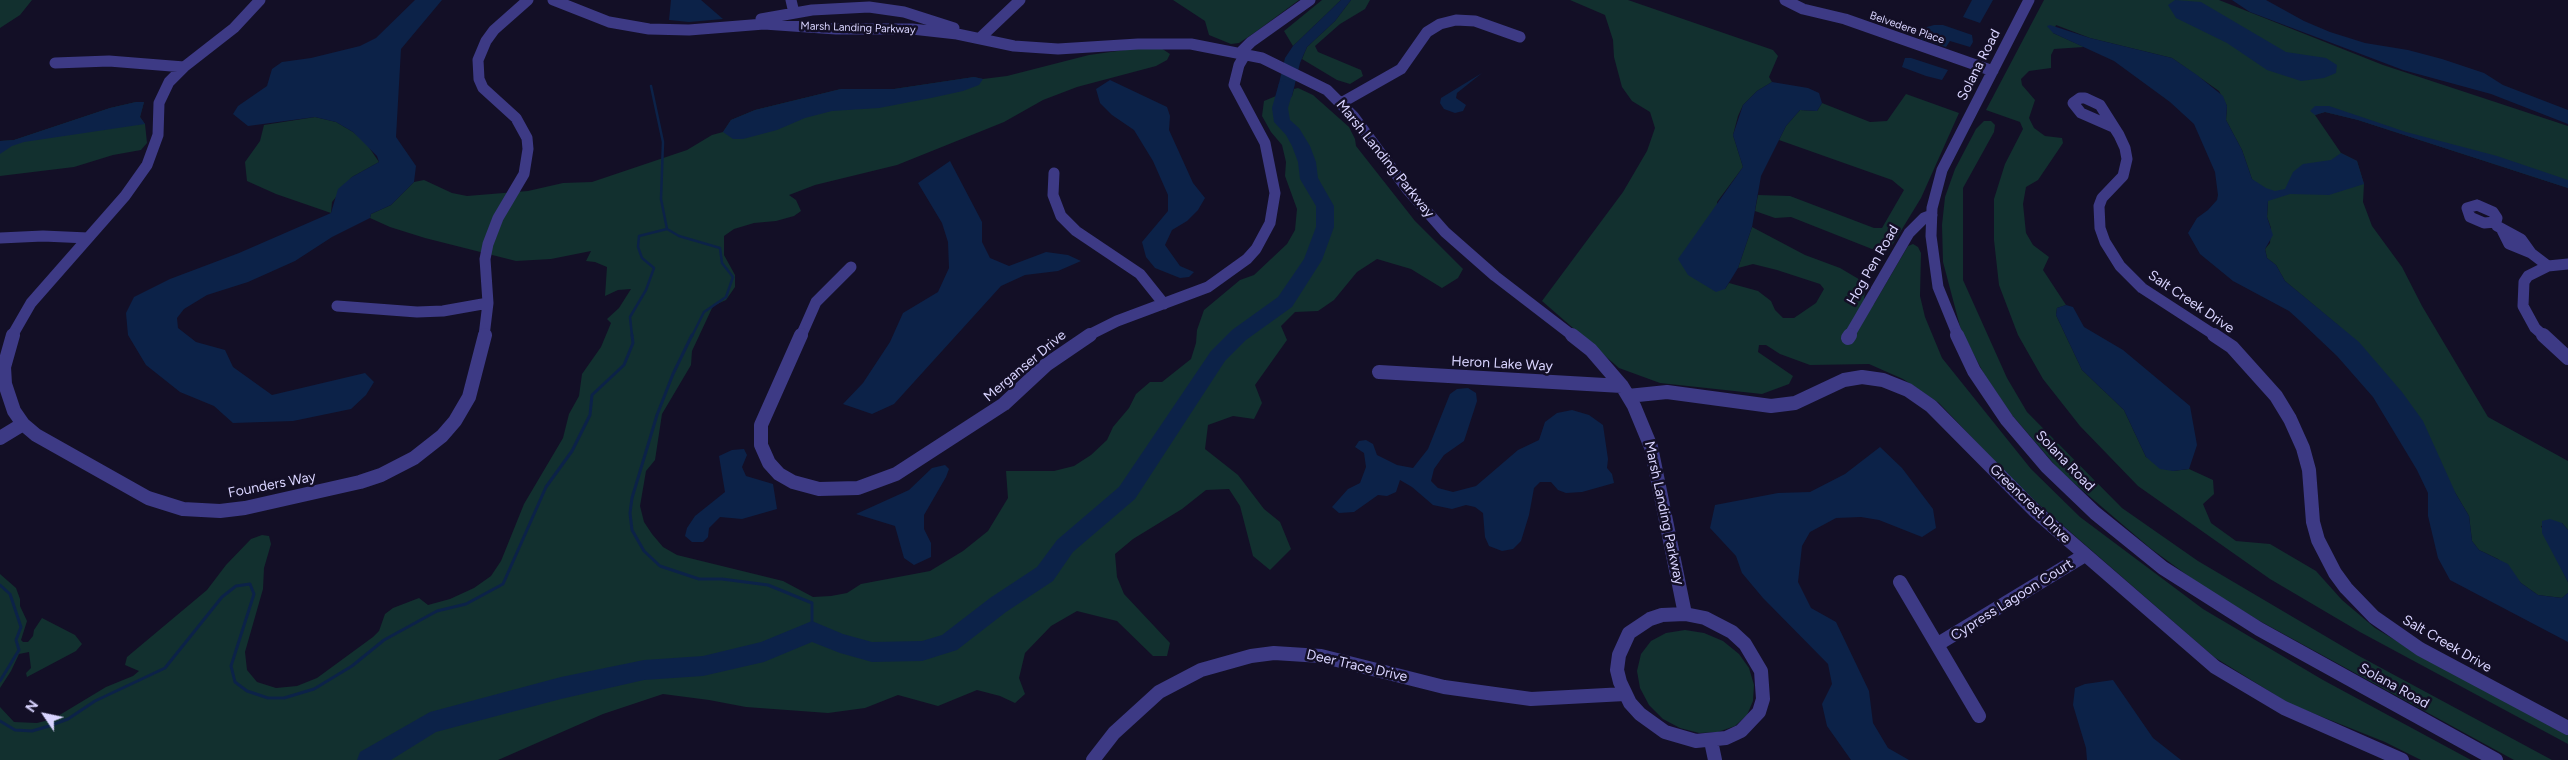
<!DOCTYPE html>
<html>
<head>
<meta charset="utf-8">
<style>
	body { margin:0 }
	#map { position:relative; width:2568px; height:760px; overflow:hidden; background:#130f26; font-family:Figtree,sans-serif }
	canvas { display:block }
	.north { position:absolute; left:20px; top:690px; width:50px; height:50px; -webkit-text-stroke:4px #130f26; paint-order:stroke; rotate:304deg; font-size:14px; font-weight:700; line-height:20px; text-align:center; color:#d9d4ff }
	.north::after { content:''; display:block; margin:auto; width:18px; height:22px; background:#d9d4ff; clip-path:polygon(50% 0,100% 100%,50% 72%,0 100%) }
</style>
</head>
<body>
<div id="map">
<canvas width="2568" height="760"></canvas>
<div class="north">N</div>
</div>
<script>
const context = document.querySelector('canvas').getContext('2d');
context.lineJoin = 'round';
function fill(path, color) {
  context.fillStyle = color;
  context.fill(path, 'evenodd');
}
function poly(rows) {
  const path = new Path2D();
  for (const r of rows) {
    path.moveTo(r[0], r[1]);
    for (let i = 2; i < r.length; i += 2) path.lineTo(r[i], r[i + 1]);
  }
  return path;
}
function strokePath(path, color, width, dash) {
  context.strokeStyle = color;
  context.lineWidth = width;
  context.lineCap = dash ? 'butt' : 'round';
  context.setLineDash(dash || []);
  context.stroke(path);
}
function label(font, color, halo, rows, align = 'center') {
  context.font = font + ' Figtree,sans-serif';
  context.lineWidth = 5;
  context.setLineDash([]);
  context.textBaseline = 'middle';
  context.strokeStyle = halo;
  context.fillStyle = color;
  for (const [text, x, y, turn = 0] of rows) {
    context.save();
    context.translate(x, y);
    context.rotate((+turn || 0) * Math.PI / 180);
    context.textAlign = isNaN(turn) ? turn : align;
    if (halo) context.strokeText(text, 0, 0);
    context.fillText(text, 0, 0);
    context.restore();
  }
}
fill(poly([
	[0,0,32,0,20,15,0,28],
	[1173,0,1299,0,1254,33,1239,43,1231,44,1209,35,1205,21],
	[1322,0,1341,0,1293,46,1284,31],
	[1351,0,1370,0,1365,9,1340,24,1315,46,1318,52,1361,70,1363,76,1350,84,1337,80,1302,59,1307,47,1335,21],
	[1570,0,1628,0,1773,50,1778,56,1769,77,1772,82,1757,91,1743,105,1738,116,1733,135,1743,167,1717,202,1725,289,1729,283,1758,291,1771,301,1775,310,1783,318,1794,318,1816,303,1824,289,1820,284,1777,270,1753,264,1738,268,1752,227,1805,255,1840,268,1862,281,1865,290,1864,300,1874,304,1908,246,1913,244,1918,247,1921,253,1920,296,1925,317,1942,358,2031,469,2080,517,2203,609,2323,680,2471,760,2421,760,2385,742,2290,704,2214,657,2020,488,1939,403,1903,379,1869,364,1810,365,1780,354,1766,345,1759,345,1758,352,1793,376,1789,384,1762,394,1660,383,1619,368,1542,301,1623,192,1647,151,1655,128,1650,112,1632,101,1622,87,1614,57,1613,40,1605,15],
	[2044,0,2219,0,2383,65,2568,126,2568,188,2358,120,2325,112,2315,115,2341,153,2357,161,2364,184,2363,202,2372,226,2402,267,2422,306,2488,417,2568,461,2568,530,2562,523,2541,526,2568,582,2568,593,2562,598,2538,595,2521,583,2498,559,2479,550,2472,541,2469,516,2456,494,2339,326,2285,281,2276,265,2267,258,2265,249,2270,243,2271,228,2267,217,2268,201,2252,179,2242,150,2226,120,2227,106,2219,91,2172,58,2090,38,2056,25,2053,33,2084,47,2054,49,2051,55,2051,68,2029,71,2021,79,2022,85,2035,100,2029,118,2034,128,2045,136,2062,138,2063,143,2038,180,2026,187,2023,204,2026,233,2033,245,2049,257,2043,270,2066,305,2057,308,2056,315,2082,370,2124,410,2146,457,2173,471,2189,469,2213,480,2214,494,2203,504,2211,523,2236,541,2270,544,2316,571,2342,600,2375,628,2430,661,2568,734,2568,744,2360,632,2270,579,2138,486,2080,426,2043,379,2018,335,1999,285,1994,240,1994,199,2005,164,2023,129,2020,122,1986,110],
	[1161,48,1170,54,1167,60,1156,66,1077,87,1043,100,1004,122,897,165,815,185,789,195,796,200,801,211,794,216,776,221,754,223,734,229,724,236,724,255,735,275,735,287,726,300,713,306,692,351,691,365,662,414,655,460,646,471,640,506,644,522,652,534,663,547,677,555,783,581,813,597,831,596,847,593,861,584,930,571,963,551,988,531,1008,498,1006,471,1054,471,1074,466,1091,455,1107,440,1113,427,1129,408,1136,394,1150,382,1162,382,1191,359,1196,343,1197,330,1204,310,1240,280,1254,275,1287,244,1295,230,1297,209,1285,176,1286,162,1282,145,1271,132,1262,116,1264,101,1276,96,1276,103,1292,96,1294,89,1298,88,1313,95,1349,127,1355,139,1356,146,1415,221,1463,269,1458,278,1442,288,1411,269,1377,259,1357,272,1334,300,1318,311,1295,312,1281,326,1287,340,1255,385,1262,403,1254,419,1233,416,1208,425,1205,449,1238,475,1264,509,1280,522,1291,549,1270,570,1253,556,1240,506,1229,489,1206,490,1182,509,1133,539,1115,554,1117,577,1124,594,1170,643,1167,656,1153,656,1117,621,1077,611,1051,626,1025,653,1019,678,1025,694,1015,703,1000,696,977,690,938,706,898,695,865,708,828,713,746,707,709,700,663,694,603,714,498,760,0,760,0,707,14,722,37,723,53,719,106,687,133,676,139,671,125,665,127,657,207,590,226,565,251,539,262,535,269,536,271,544,264,568,263,589,245,652,247,670,257,682,276,688,297,686,317,678,373,637,379,631,385,614,393,608,419,598,428,605,450,599,474,588,491,576,501,561,524,504,563,438,569,414,579,396,582,374,601,347,611,323,607,319,619,308,631,289,618,290,605,296,607,267,595,262,586,261,591,251,551,259,516,261,425,238,390,227,370,218,371,214,391,205,414,182,424,180,452,193,467,196,528,191,563,183,592,182,687,150,712,135,723,132,731,120,755,110,841,89,894,89,974,77,983,79,1007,76,1089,55,1132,49],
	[1906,94,1959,113,1921,198,1888,252,1877,251,1791,217,1775,218,1755,211,1758,195,1790,196,1874,228,1882,228,1904,190,1892,180,1779,140,1786,126,1800,110,1817,111,1822,103,1870,122,1887,121],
	[136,102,144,102,140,117,145,124,147,143,141,150,113,155,74,167,0,176,0,141,14,140,110,108],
	[315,117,336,122,353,132,366,143,379,162,352,177,332,202,331,213,276,194,247,181,245,162,260,141,264,125],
	[1984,121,1991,121,1995,125,1994,132,1963,188,1963,280,2007,378,2027,412,2122,508,2198,561,2359,656,2552,760,2514,760,2258,620,2202,586,2150,548,2061,472,2012,415,1984,374,1961,330,1943,262,1942,225,1945,197,1955,169,1976,129],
	[0,574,16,588,20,599,20,606,27,621,21,640,23,642,28,642,33,636,34,630,42,618,75,635,82,644,76,651,27,677,26,673,31,668,29,652,19,654,11,671,0,688],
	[1685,630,1704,633,1723,641,1739,654,1749,668,1754,685,1753,701,1747,715,1735,726,1718,732,1699,733,1680,728,1663,719,1649,705,1640,688,1637,671,1641,654,1651,641,1666,633]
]), '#12302f');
fill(poly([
	[415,0,442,0,401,49,396,137,416,166,414,182,391,205,371,214,370,218,332,237,295,261,248,282,207,295,184,309,177,318,178,328,196,342,225,350,233,367,272,395,365,373,374,382,366,395,351,409,293,421,233,423,214,406,180,392,146,365,128,335,126,313,134,297,170,279,239,253,331,213,338,189,352,177,379,162,377,156,353,132,336,122,315,117,248,126,233,114,238,106,267,86,272,69,282,62,311,58,360,46,376,38],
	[671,0,701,0,723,19,689,22,669,20],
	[1341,0,1351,0,1335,21,1307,47,1300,63,1292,96,1287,104,1280,108,1276,96,1285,58,1293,46],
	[1972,0,1993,0,1980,23,1963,17],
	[2175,0,2201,2,2286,52,2326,58,2337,65,2336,73,2324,78,2301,81,2267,70,2227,43,2176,18,2168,5],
	[2232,0,2266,0,2304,21,2330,32,2365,43,2408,50,2442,59,2484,73,2503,85,2568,110,2568,124,2491,94,2403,70,2250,12],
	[1934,25,1943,25,1972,35,1973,42,1970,47,1950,41,1946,47,1921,39,1927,27],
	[2050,25,2090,38,2172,58,2197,75,2223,96,2227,106,2226,120,2242,150,2252,179,2266,188,2275,191,2285,189,2293,172,2303,164,2331,160,2341,153,2357,161,2364,184,2329,195,2290,194,2268,201,2267,217,2273,235,2265,249,2267,258,2276,265,2285,281,2359,342,2402,392,2423,421,2456,494,2469,516,2472,541,2479,550,2508,564,2521,583,2538,595,2562,598,2568,593,2568,642,2450,580,2438,558,2428,516,2428,493,2417,470,2373,397,2337,356,2299,320,2289,311,2233,281,2200,254,2188,233,2197,218,2208,210,2217,200,2218,195,2215,172,2194,124,2170,102,2114,61,2053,33,2047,26],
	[1905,58,1911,58,1948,70,1942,80,1926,76,1902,67],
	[1482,73,1457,93,1456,98,1466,105,1463,111,1455,113,1444,109,1440,103,1441,98],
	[974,77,983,79,979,85,963,91,931,98,879,108,832,111,805,118,777,130,743,139,733,139,723,132,731,120,755,110,841,89,894,89],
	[1110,80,1167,107,1170,116,1169,130,1193,183,1205,198,1198,210,1187,221,1172,230,1165,245,1180,266,1194,272,1189,277,1180,278,1155,268,1146,257,1142,242,1168,211,1168,195,1153,161,1134,130,1112,115,1100,103,1096,89],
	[1772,82,1808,88,1819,93,1822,103,1817,111,1800,110,1786,126,1761,176,1752,227,1738,268,1725,289,1716,292,1688,275,1678,259,1743,167,1733,135,1743,105,1757,91],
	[136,102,144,102,140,117,145,124,24,142,12,146,0,154,0,141,14,140,110,108],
	[2315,106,2329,106,2406,132,2497,156,2568,180,2568,188,2358,120,2325,112,2315,115,2310,111],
	[950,161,982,222,982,242,990,258,1009,266,1046,252,1068,255,1081,261,1058,271,1025,275,1001,286,894,404,872,414,843,404,863,383,890,342,903,313,938,292,949,268,948,242,942,223,918,183],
	[2066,305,2073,307,2084,327,2123,350,2190,406,2197,445,2189,469,2173,471,2160,469,2146,457,2124,410,2082,370,2056,315,2057,308],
	[1468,388,1476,393,1477,401,1464,441,1444,455,1434,469,1431,481,1438,488,1453,492,1476,486,1518,450,1539,440,1545,422,1557,413,1572,410,1589,415,1603,425,1608,459,1607,468,1612,474,1614,483,1582,492,1566,493,1558,490,1551,482,1540,482,1534,488,1529,515,1521,541,1513,549,1502,551,1489,546,1485,537,1483,513,1475,507,1466,505,1452,509,1433,505,1412,487,1400,480,1396,492,1387,496,1378,495,1354,512,1339,513,1332,507,1348,489,1360,483,1366,467,1364,453,1355,447,1359,441,1366,440,1373,444,1377,455,1397,465,1413,468,1428,449,1450,394,1457,389],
	[1880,447,1902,468,1933,509,1936,528,1922,537,1879,520,1861,517,1836,518,1810,532,1802,546,1798,582,1811,608,1836,622,1869,691,1873,723,1888,748,1909,760,1851,760,1827,726,1822,704,1832,684,1828,664,1763,598,1742,573,1736,556,1710,528,1715,505,1778,493,1810,492,1845,474],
	[744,449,747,455,742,467,746,476,773,484,777,509,742,519,720,517,709,528,708,537,703,542,692,542,685,536,687,528,695,516,725,492,719,456,732,450],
	[945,465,949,469,946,477,924,515,924,529,931,543,931,557,914,565,904,558,895,526,856,514,909,490,932,468],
	[2550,519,2562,523,2568,530,2568,582,2542,533,2542,521],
	[2113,680,2153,738,2181,760,2087,760,2086,748,2073,705,2075,688,2085,684]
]), '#0c2248');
strokePath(poly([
	[651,86,663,142,661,199,667,229],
	[632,336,630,317,646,290,654,268,642,258,638,247,639,236,667,229,679,236,720,248,722,263,733,277,726,297,704,312,692,336]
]), '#0c2248', 2.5);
strokePath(poly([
	[692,335,673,374,657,415,632,498,630,513,632,530,644,551,660,566,699,579,722,579,768,585,812,603,812,631],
	[0,585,10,594,21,627,16,640,19,650,0,681],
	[0,721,15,730,32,731,49,726,68,719,95,701,165,668,222,597,236,586,250,584,254,594,231,666,235,682,247,691,268,698,284,698,314,689,352,666,384,640,437,611,466,604,503,584,546,487,572,451,590,415,592,395,624,365,633,343,632,335]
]), '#0c2248', 3);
fill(poly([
	[1287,78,1295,83,1288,108,1290,120,1299,128,1310,146,1316,162,1318,178,1334,206,1334,227,1322,260,1292,307,1246,340,1225,361,1135,499,1073,552,1053,581,1006,612,957,650,922,661,872,662,840,653,812,642,764,662,703,676,644,680,561,699,436,732,391,760,357,760,360,752,430,712,561,677,644,660,703,656,761,642,812,621,843,634,872,642,922,641,942,635,990,598,1037,567,1057,540,1119,487,1211,351,1232,330,1278,297,1304,259,1316,227,1316,206,1300,179,1298,162,1292,146,1286,135,1274,122,1272,108,1279,83,1287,78]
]), '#0c2248');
strokePath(poly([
	[553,0,609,22,649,29,689,30,764,24,836,29,912,29,957,34,1014,46,1058,49,1138,44,1191,44,1262,58,1327,90,1354,117,1407,189,1445,232,1495,276,1573,336],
	[791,0,794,13],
	[1785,0,1803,9,1845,19,1993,71],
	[761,19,812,10,869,7,904,12,954,28],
	[980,38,1020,0],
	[1241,52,1251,42,1310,0],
	[55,63,109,61,184,67],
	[1341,103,1401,69,1427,32,1440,24,1456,20,1475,21,1520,37],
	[2113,127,2081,113,2073,103,2080,98,2085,98,2100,105,2119,135,2125,148,2127,159,2123,176,2102,198,2099,206,2100,228,2105,242,2120,266,2142,288,2216,336],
	[1054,173,1053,195,1061,216,1076,231,1140,274,1164,304],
	[2477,205,2493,212,2497,218,2496,222,2484,223,2470,217,2467,208,2477,205],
	[2497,226,2521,239,2531,253],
	[2502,230,2509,244,2531,253,2548,266],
	[0,238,43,236,88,238],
	[337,306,417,312,443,311,488,303],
	[12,336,31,303,125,196,147,165,158,135,159,103,169,82,184,67,234,28,260,0],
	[484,336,488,303,485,259,488,244,498,218,524,174,528,149,527,138,516,118,483,88,479,79,478,60,486,41,494,30,528,0],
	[801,336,816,302,851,267],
	[1087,336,1117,321,1208,287,1247,259,1256,249,1270,223,1275,193,1265,143,1234,85,1239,65,1246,53],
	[1849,336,1909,233,1924,218,1932,215],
	[1958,336,1938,287,1931,236,1932,208,1942,170,2029,0],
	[2544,336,2535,328,2523,306,2524,282,2528,276,2548,266,2568,264]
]), '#3d3a85', 11);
strokePath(poly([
	[13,335,4,367,5,384,14,411,23,424,36,435,148,498,183,509,220,511,245,508,360,482,381,475,414,458,442,436,455,421,469,397,485,335],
	[801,335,761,425,761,445,769,463,779,474,793,482,819,489,858,488,896,474,1004,404,1046,365,1090,335],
	[1572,335,1591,350,1622,386,1634,406,1651,447,1685,614],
	[1957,335,1974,371,2007,420,2047,467,2095,513,2163,568,2259,629,2496,760],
	[2214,335,2232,347,2276,396,2290,419,2303,448,2309,470,2313,522,2318,540,2335,573,2346,588,2374,617,2420,649,2568,728],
	[2543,335,2568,358],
	[1848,338,1850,335],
	[1379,372,1622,386],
	[1628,396,1667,392,1771,406,1795,403,1844,380,1862,377,1883,380,1908,390,1931,406,2035,511,2215,667,2284,708,2402,760],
	[0,438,23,424],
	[1900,582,1979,716],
	[1685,614,1705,618,1732,632,1745,644,1761,671,1763,699,1759,712,1741,731,1726,738,1696,741,1665,732,1640,714,1630,703,1620,682,1617,670,1619,655,1629,633,1650,619,1662,615,1685,614],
	[1938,644,2085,555],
	[1711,741,1715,760],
	[1093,760,1114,733,1159,692,1201,670,1251,656,1274,653,1321,656,1444,687,1531,699,1625,694]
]), '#3d3a85', 14);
label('11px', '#d9d4ff', '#130f26', [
	["Marsh Landing Parkway",858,28,2],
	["Belvedere Place",1907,28,19]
]);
label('14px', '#d9d4ff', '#130f26', [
	["Solana Road",1979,65,-63],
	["Marsh Landing Parkway",1385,159,51],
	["Hog Pen Road",1873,265,-60],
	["Salt Creek Drive",2191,302,34],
	["Heron Lake Way",1502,364,3],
	["Merganser Drive",1025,366,-40],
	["Solana Road",2065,461,46],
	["Founders Way",272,485,-11],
	["Greencrest Drive",2030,504,44],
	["Marsh Landing Parkway",1664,513,78],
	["Cypress Lagoon Court",2012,600,-32],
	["Salt Creek Drive",2447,644,30],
	["Deer Trace Drive",1357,666,13],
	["Solana Road",2394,686,29]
]);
</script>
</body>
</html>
